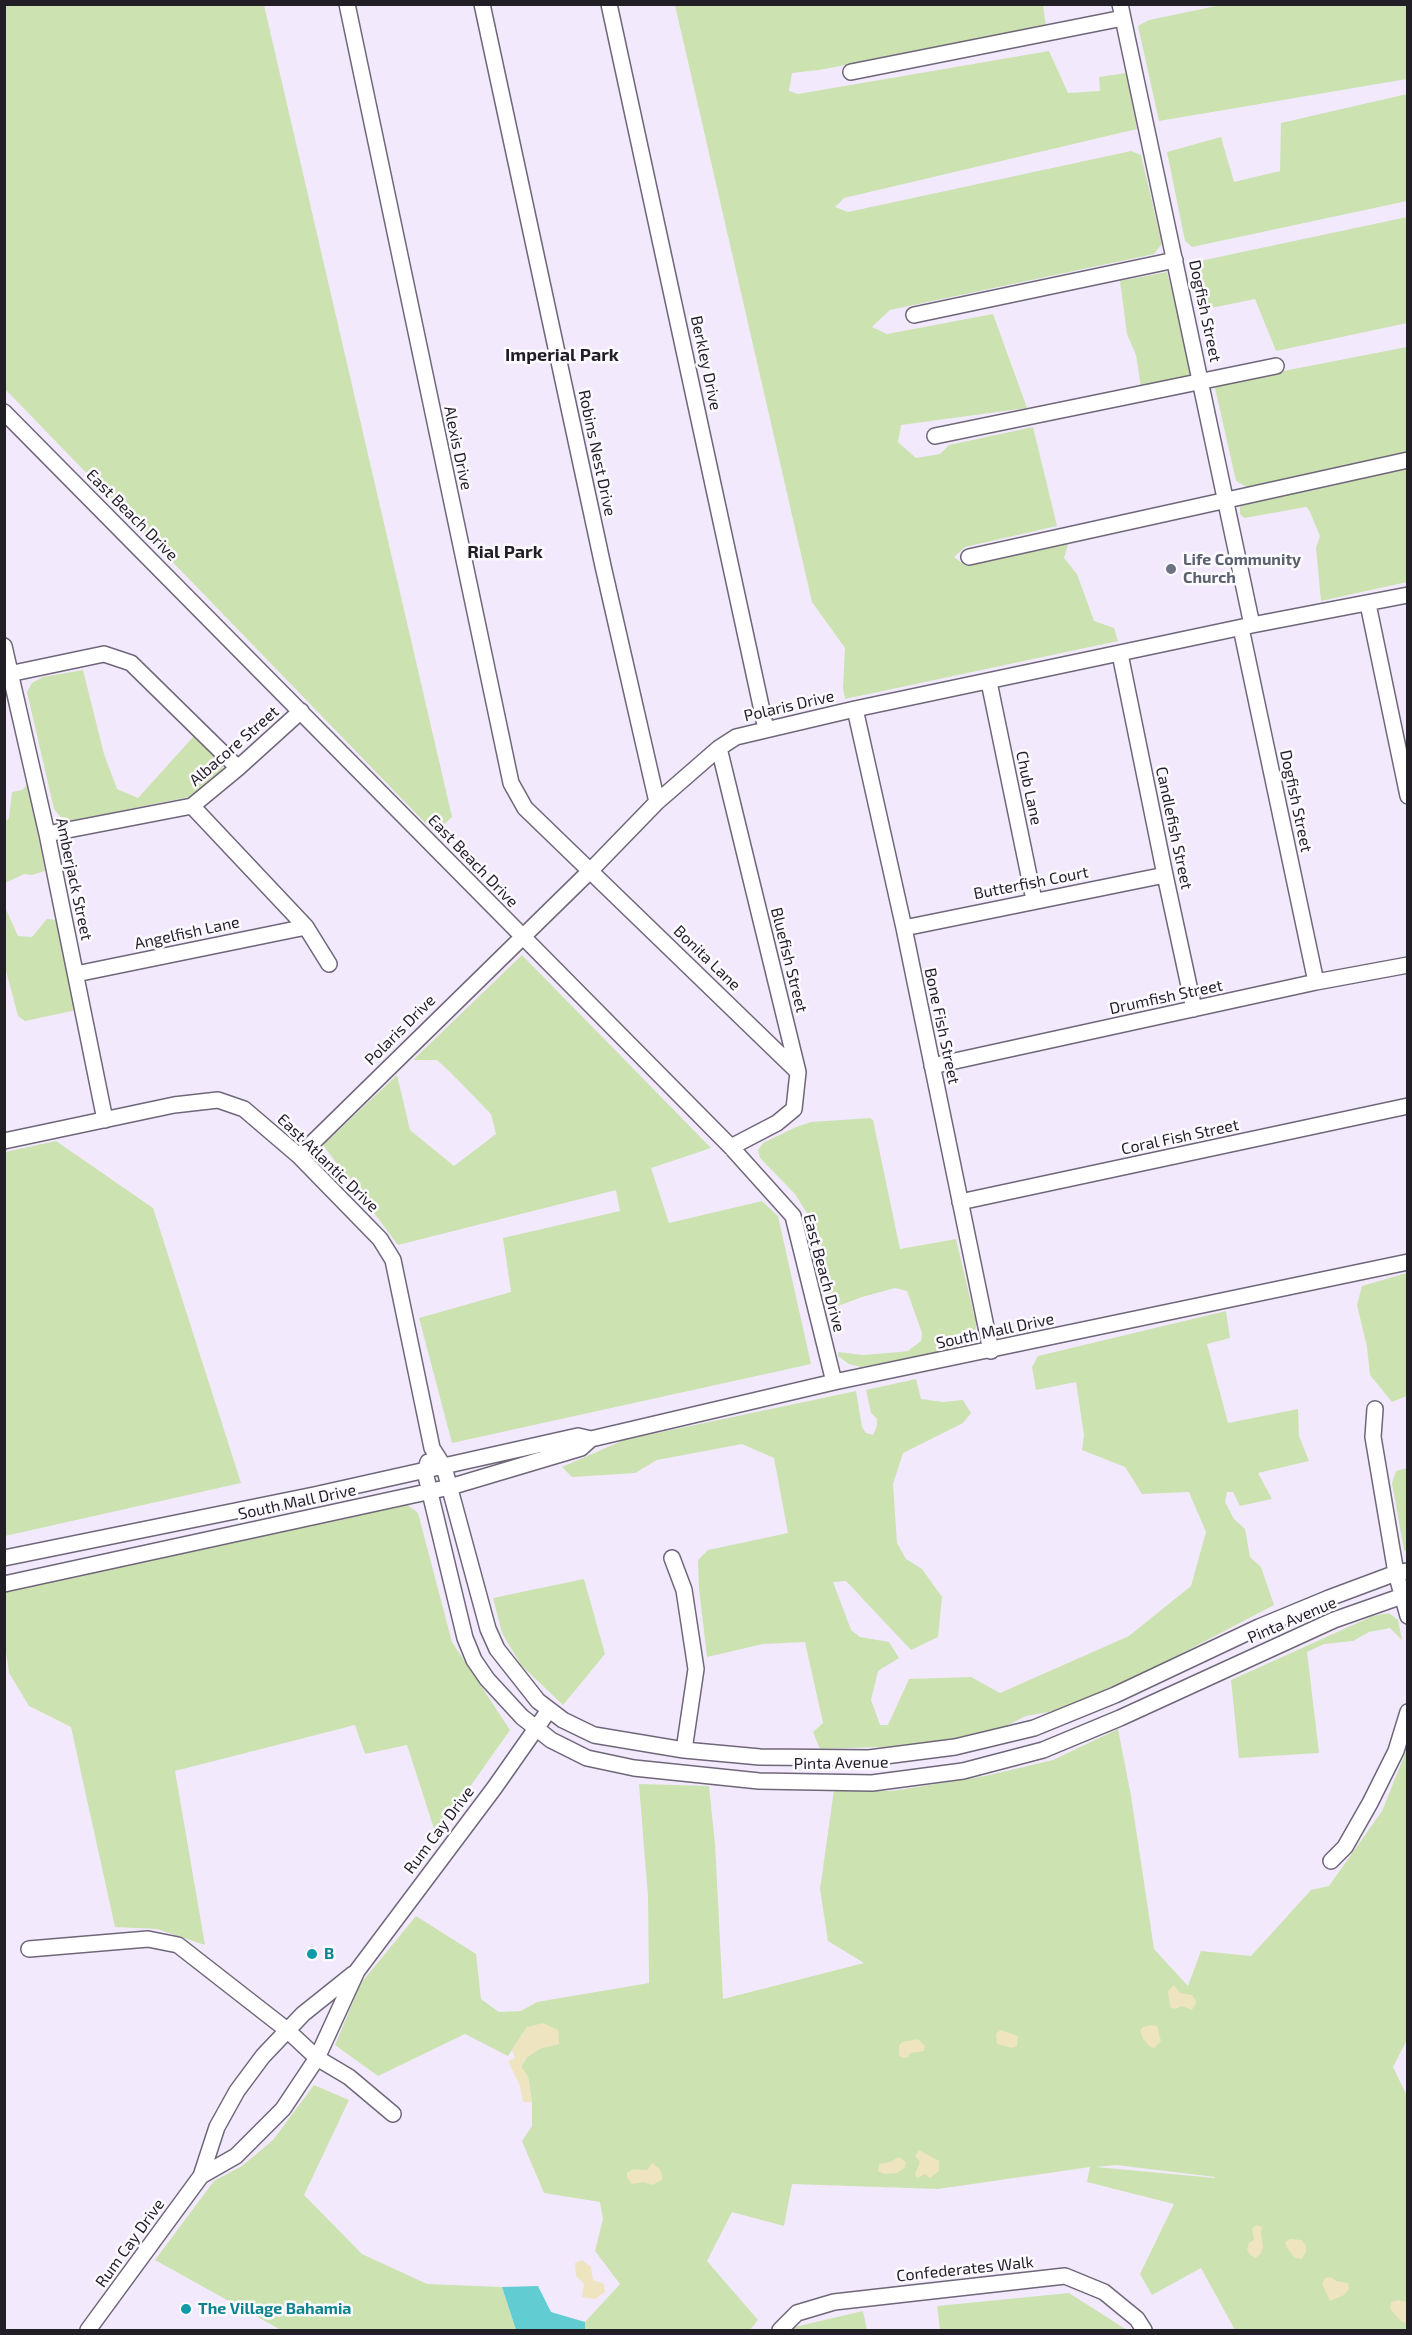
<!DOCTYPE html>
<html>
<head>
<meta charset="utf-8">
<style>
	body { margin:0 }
	#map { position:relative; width:1412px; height:2335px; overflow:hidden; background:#f2eafc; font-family:"Exo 2",sans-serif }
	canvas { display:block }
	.frame { position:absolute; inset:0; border:6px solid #221e26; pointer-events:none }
</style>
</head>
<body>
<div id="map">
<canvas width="1412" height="2335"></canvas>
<div class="frame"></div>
</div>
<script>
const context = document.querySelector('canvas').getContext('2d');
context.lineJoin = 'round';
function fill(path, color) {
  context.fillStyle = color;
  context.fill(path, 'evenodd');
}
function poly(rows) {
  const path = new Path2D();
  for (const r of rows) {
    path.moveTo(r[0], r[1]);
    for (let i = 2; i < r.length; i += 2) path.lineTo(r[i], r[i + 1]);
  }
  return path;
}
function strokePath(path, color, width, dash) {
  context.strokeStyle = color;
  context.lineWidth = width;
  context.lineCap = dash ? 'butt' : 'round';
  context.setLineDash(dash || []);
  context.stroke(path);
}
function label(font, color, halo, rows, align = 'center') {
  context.font = font + ' "Exo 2",sans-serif';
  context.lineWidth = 5;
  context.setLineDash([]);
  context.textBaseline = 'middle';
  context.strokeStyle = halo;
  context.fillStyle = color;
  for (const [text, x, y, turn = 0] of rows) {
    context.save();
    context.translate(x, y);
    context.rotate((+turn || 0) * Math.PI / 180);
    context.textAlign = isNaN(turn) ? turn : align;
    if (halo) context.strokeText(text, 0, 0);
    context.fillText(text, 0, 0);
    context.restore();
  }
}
fill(poly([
	[5,4,264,5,452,817,435,833,5,389],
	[675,5,1043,5,1046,27,819,70,792,73,789,91,798,94,1049,51,1068,93,1100,91,1099,77,1126,73,1137,129,844,198,835,207,848,212,1131,151,1141,155,1162,244,1154,254,890,310,872,327,887,334,993,314,1027,408,901,425,898,442,916,458,940,454,949,445,1033,427,1057,526,965,547,954,557,966,566,1068,544,1064,558,1077,574,1094,621,1114,628,1118,641,845,699,843,688,845,648,812,602],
	[1221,5,1407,5,1407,79,1159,121,1138,26,1149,20],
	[1407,94,1407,201,1192,247,1185,241,1167,152,1221,137,1234,182,1280,171,1281,123],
	[1407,217,1407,323,1276,351,1255,299,1201,310,1190,275,1195,262],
	[1167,272,1193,374,1141,387,1136,355,1127,334,1120,281],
	[1407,347,1407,454,1249,488,1236,481,1215,388,1219,380,1278,372],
	[1407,468,1407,582,1321,601,1316,548,1320,536,1309,510,1306,507,1244,518,1240,514,1240,505,1244,503],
	[83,670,104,754,117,789,138,798,194,736,223,765,222,778,194,796,65,822,54,809,27,692,32,683,43,677],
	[28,784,45,871,32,875,24,874,5,883,5,822,9,818,12,792,22,790],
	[4,905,18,936,32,937,47,919,57,920,77,1008,72,1011,25,1021,18,1016,5,967],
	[522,955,711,1148,651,1168,669,1223,762,1201,778,1216,811,1364,452,1443,419,1318,511,1292,503,1238,620,1211,616,1190,398,1245,323,1145,397,1075,410,1130,454,1166,496,1134,491,1114,451,1073,437,1060,413,1060],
	[870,1118,873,1120,900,1249,956,1239,974,1315,978,1318,973,1340,959,1350,861,1367,849,1364,838,1356,838,1352,863,1355,900,1352,908,1351,921,1341,922,1333,907,1291,895,1288,862,1297,830,1309,808,1215,795,1194,760,1158,758,1150,763,1143,796,1127,811,1122],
	[56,1141,153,1208,241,1483,5,1536,5,1152],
	[1407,1273,1407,1396,1392,1402,1370,1375,1367,1347,1357,1305,1362,1286],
	[1226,1311,1230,1338,1207,1344,1228,1423,1298,1409,1299,1436,1309,1461,1258,1473,1272,1499,1240,1506,1233,1492,1227,1492,1225,1502,1234,1519,1245,1529,1250,1557,1261,1567,1274,1605,1129,1681,1054,1711,1026,1716,1002,1728,905,1749,880,1747,820,1749,813,1732,823,1723,805,1642,763,1644,707,1657,699,1589,698,1560,708,1550,788,1533,774,1458,742,1444,657,1460,635,1473,572,1477,562,1467,624,1440,856,1391,862,1427,866,1433,873,1435,877,1426,877,1419,871,1413,866,1390,916,1379,921,1399,943,1402,963,1400,971,1413,963,1423,903,1453,893,1484,897,1543,906,1559,922,1569,942,1597,938,1637,911,1650,846,1581,833,1582,851,1630,860,1637,889,1642,899,1658,878,1671,871,1700,880,1725,888,1725,909,1679,971,1677,1000,1693,1129,1636,1191,1586,1206,1532,1189,1492,1142,1494,1125,1467,1082,1450,1084,1435,1076,1382,1036,1390,1032,1367,1038,1356],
	[1407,1468,1408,1468,1407,1552,1404,1550,1392,1483,1396,1471],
	[405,1503,418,1513,452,1642,510,1730,436,1835,407,1745,365,1754,355,1725,175,1771,205,1945,157,1929,115,1927,71,1727,29,1706,9,1673,4,1636,4,1590],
	[584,1579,605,1654,563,1705,521,1665,502,1633,493,1598],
	[1389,1613,1398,1620,1402,1640,1390,1628,1369,1632,1353,1641,1324,1644,1307,1652,1319,1753,1239,1758,1231,1680,1373,1616],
	[1118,1729,1131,1796,1154,1949,1188,1986,1201,1951,1251,1956,1311,1890,1329,1886,1382,1811,1407,1749,1408,2038,1393,2067,1407,2096,1407,2330,1235,2330,1201,2268,1152,2295,1140,2274,1174,2204,1087,2182,1090,2167,938,2189,792,2184,784,2226,732,2212,707,2261,758,2320,750,2330,585,2330,585,2322,620,2284,595,2251,603,2219,600,2202,544,2193,522,2141,532,2126,532,2102,528,2077,521,2067,527,2057,541,2048,559,2044,527,2027,508,2056,465,2034,378,2076,335,2045,361,1983,416,1916,476,1954,481,1999,499,2012,521,2011,537,2002,649,1983,648,1897,639,1784,709,1786,715,1844,723,1999,864,1963,828,1941,820,1889,834,1790,892,1791,985,1776,1053,1760],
	[1116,2165,1215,2177,1215,2178,1096,2167],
	[314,2085,349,2100,304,2195,362,2254,427,2284,502,2287,516,2330,281,2330,155,2260,214,2181,242,2166,273,2140],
	[1069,2293,1127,2330,940,2330,937,2306],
	[863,2311,867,2330,791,2330,790,2328]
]), '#cce2b1');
fill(poly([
	[1174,1985,1180,1993,1192,1995,1195,1999,1196,2003,1192,2010,1182,2006,1175,2009,1170,2007,1168,1991],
	[543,2023,558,2030,559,2044,541,2048,527,2057,521,2066,528,2077,532,2102,523,2102,520,2086,508,2061,515,2058,512,2050,527,2027],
	[1151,2025,1157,2026,1161,2041,1154,2048,1149,2046,1143,2039,1140,2030,1143,2027],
	[1000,2030,1018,2036,1017,2046,1012,2048,997,2044,996,2034],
	[918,2039,925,2046,924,2051,911,2053,908,2057,904,2058,899,2056,899,2046,902,2042],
	[919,2150,939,2161,939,2171,930,2178,925,2174,917,2178,915,2174,920,2162,915,2156],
	[899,2157,906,2162,905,2168,897,2173,884,2174,878,2171,879,2164,890,2162],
	[652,2163,660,2169,663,2179,653,2185,643,2182,632,2184,627,2178,627,2173,633,2169,647,2170],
	[1257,2225,1262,2227,1261,2234,1263,2247,1261,2253,1256,2258,1250,2255,1247,2249,1249,2243,1254,2240,1252,2228],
	[1290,2239,1302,2240,1306,2245,1306,2252,1302,2259,1295,2258,1287,2248,1285,2242],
	[582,2260,591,2267,593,2280,604,2284,605,2292,595,2299,582,2297,584,2284,576,2276,575,2263],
	[1331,2277,1336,2281,1348,2283,1349,2289,1344,2295,1330,2301,1322,2284,1325,2278],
	[1398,2300,1407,2302,1407,2324,1401,2321,1390,2309,1391,2302]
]), '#eee4bf');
fill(poly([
	[538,2286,551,2312,585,2322,585,2330,516,2330,502,2287]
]), '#62ccd3');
const minor = poly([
	[347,4,511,783,525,808,798,1072],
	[482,4,603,566,657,802],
	[609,4,766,729],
	[1120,4,1252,625],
	[851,72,1123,18],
	[914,315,1175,260],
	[4,412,731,1147,793,1216,834,1382],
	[935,436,1276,366],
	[969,557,1408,460],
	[1368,604,1408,796],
	[1241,628,1316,982],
	[4,646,47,834,105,1120],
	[1120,654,1165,875,1194,1009],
	[4,675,104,654,131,663,238,768],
	[989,682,1034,900],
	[855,709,904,928,991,1351],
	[719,748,798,1072,794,1109,777,1123,731,1147],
	[192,806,306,927,329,964],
	[47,834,192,806,238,768,301,711],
	[904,928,1165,875],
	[76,974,306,927],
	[932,1066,1316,982,1408,965],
	[4,1141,174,1105,218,1100,244,1109,299,1156,380,1239,393,1260,432,1448,444,1467,488,1629,497,1649,538,1701,563,1720,594,1735,684,1750,760,1757,869,1758,955,1747,1034,1728,1115,1695,1259,1627,1329,1598,1396,1573,1408,1571],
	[299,1156,591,870,657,802,719,748,736,737,855,709,1252,625,1408,595],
	[960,1202,1408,1106],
	[1375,1409,1373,1437,1396,1573,1408,1616],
	[428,1462,425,1472,465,1638,474,1660,487,1679,522,1717,551,1740,587,1758,634,1768,759,1781,872,1783,963,1771,1043,1750,1120,1718,1334,1620,1408,1594],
	[4,1558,314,1495,578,1436,591,1439,834,1382,1408,1262],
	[672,1558,684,1590,696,1669,684,1750],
	[4,1584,450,1487,581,1448,591,1439],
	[1331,1861,1345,1847,1370,1803,1396,1751,1408,1712],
	[29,1949,148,1939,178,1945,287,2030,317,2058,349,2077,393,2114],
	[201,2176,236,2156,283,2109,317,2058,357,1971,495,1787,549,1710],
	[88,2330,201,2176,217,2127,237,2091,263,2056,303,2014,353,1974],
	[780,2330,797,2313,834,2302,1065,2276,1104,2292,1137,2319,1144,2330]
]);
strokePath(minor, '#70667a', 18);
strokePath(minor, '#fff', 15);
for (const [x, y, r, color] of [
	[1171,569,6,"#6b7280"],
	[312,1954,6,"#0f9aa8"],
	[186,2309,6,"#0f9aa8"]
]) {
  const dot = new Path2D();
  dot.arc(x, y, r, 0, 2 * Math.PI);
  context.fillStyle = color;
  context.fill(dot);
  strokePath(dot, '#fcfaff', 2);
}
label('16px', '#221e26', '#fcfaff', [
	["Dogfish Street",1205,311,78],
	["Berkley Drive",706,363,78],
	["Alexis Drive",458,448,78],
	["Robins Nest Drive",597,453,78],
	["East Beach Drive",132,515,45],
	["Polaris Drive",789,706,-13],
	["Albacore Street",234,746,-41],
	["Chub Lane",1029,788,78],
	["Dogfish Street",1296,801,78],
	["Candlefish Street",1174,828,78],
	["East Beach Drive",473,861,46],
	["Amberjack Street",74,879,78],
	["Butterfish Court",1031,883,-11],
	["Angelfish Lane",187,933,-12],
	["Bonita Lane",707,958,44],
	["Bluefish Street",789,960,76],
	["Drumfish Street",1166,997,-12],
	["Bone Fish Street",942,1026,78],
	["Polaris Drive",400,1030,-45],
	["Coral Fish Street",1180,1137,-12],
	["East Atlantic Drive",328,1163,44],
	["East Beach Drive",824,1273,75],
	["South Mall Drive",995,1331,-12],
	["South Mall Drive",297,1502,-12],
	["Pinta Avenue",1292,1620,-23],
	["Pinta Avenue",841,1763,-1],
	["Rum Cay Drive",439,1830,-53],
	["Rum Cay Drive",130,2243,-54],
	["Confederates Walk",965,2269,-6]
]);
label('bold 16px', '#5b616d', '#fcfaff', [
	["Life Community",1183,560],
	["Church",1183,578]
], 'left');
label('bold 16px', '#0d838f', '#fcfaff', [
	["B",324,1954],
	["The Village Bahamia",198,2309]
], 'left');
label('bold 18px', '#221e26', '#fcfaff', [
	["Imperial Park",562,355],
	["Rial Park",505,552]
]);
</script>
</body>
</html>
